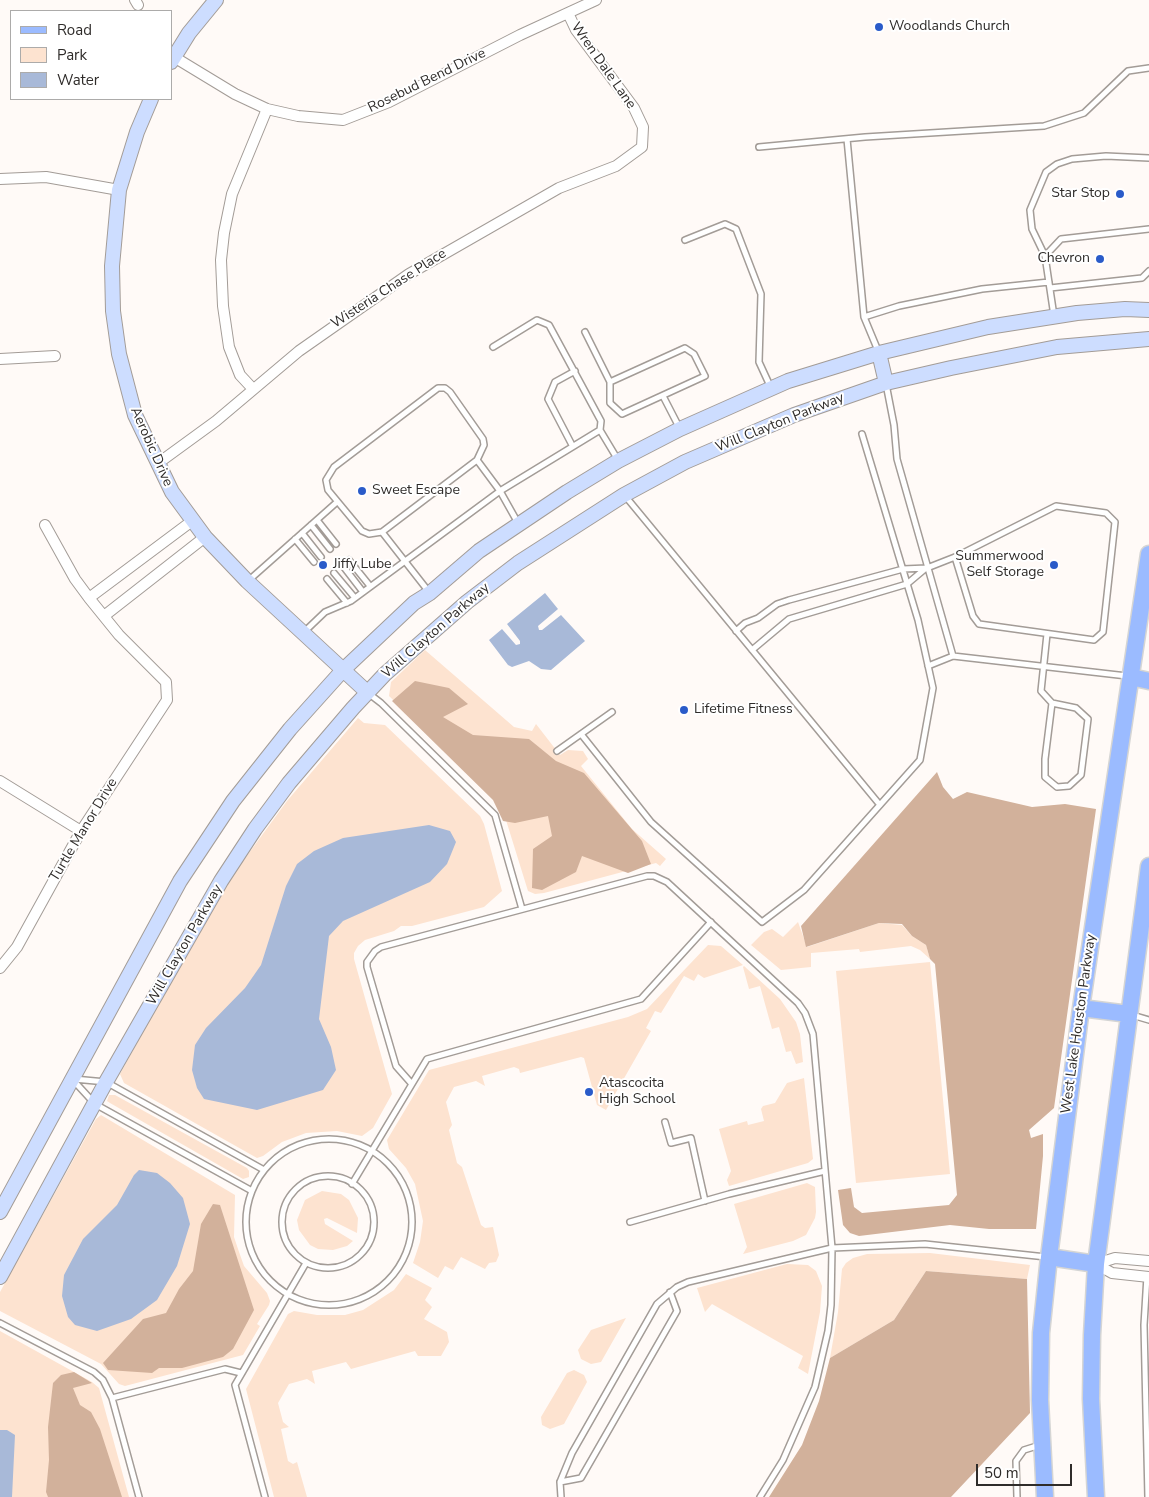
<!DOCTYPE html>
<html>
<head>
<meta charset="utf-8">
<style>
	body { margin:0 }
	#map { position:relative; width:1149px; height:1497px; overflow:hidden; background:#fffaf7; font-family:"Nunito Sans",sans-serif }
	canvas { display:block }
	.legend { position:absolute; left:10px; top:10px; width:162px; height:90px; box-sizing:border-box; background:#fff; border:1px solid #acabaa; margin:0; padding:6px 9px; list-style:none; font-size:15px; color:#2f2c2a }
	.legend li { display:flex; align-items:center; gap:10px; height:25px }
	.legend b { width:25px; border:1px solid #acabaa }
	.scale { position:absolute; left:976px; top:1464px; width:96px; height:22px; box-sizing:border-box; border:2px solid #2f2c2a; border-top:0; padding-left:6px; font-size:15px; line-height:18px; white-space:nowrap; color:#2f2c2a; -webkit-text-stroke:4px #fff; paint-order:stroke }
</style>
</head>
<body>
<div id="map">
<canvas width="1149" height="1497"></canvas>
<ul class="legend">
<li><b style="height:6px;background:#9bbbff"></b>Road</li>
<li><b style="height:14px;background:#fde3d0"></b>Park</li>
<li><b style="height:14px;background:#a8b9d8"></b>Water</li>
</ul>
<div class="scale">50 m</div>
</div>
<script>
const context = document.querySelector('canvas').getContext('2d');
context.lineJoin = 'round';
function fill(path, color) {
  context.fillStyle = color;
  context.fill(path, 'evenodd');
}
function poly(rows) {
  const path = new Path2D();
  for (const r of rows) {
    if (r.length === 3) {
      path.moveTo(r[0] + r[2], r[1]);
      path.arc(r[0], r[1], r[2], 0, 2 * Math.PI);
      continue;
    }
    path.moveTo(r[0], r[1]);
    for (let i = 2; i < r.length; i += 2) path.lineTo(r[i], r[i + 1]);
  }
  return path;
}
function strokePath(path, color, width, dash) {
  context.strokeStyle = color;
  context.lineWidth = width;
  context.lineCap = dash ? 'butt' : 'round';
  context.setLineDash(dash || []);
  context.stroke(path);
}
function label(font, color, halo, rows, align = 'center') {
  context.font = font + ' "Nunito Sans",sans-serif';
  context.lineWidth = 4;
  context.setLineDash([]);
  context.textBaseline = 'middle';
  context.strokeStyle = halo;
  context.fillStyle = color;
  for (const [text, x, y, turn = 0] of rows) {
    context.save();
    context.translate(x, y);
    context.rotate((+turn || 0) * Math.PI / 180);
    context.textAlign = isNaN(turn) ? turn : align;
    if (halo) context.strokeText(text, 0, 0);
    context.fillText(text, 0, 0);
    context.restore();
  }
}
fill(poly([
	[425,650,514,727,532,731,536,724,560,755,568,750,583,751,588,759,581,766,632,829,666,859,660,866,656,863,544,893,535,894,528,891,501,804,389,696,391,682],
	[358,718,364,723,385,725,480,816,484,824,502,891,484,907,412,926,401,926,394,931,365,940,358,946,354,953,354,959,392,1094,373,1128,362,1136,337,1131,306,1133,282,1142,263,1156,257,1158,124,1083,120,1074,219,894,287,801],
	[798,922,807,947,879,923,902,925,912,936,926,945,930,959,920,950,911,946,860,952,859,949,811,953,811,967,781,970,751,945,764,932,772,929,783,937],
	[708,945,721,946,743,965,704,978,698,974,694,981,684,976,661,1013,655,1011,646,1028,651,1031,606,1110,597,1105,584,1058,581,1057,520,1073,519,1069,514,1067,482,1076,485,1086,476,1081,454,1087,446,1102,452,1125,449,1130,457,1163,462,1167,481,1225,485,1228,493,1227,499,1255,496,1262,489,1263,485,1269,461,1257,453,1270,445,1266,438,1278,413,1263,420,1242,423,1221,415,1184,406,1168,389,1149,387,1140,429,1070,628,1017,647,1009],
	[930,962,950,1174,856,1183,836,971],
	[744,966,780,999,796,1022,800,1034,803,1062,796,1064,791,1051,786,1052,779,1027,772,1029,760,986,749,989,743,967],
	[804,1078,813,1159,808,1163,729,1186,727,1180,731,1171,719,1129,747,1121,748,1125,764,1121,761,1109,763,1106,775,1103,787,1083],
	[109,1095,115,1095,247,1168,249,1171,249,1177,243,1179,110,1103,107,1101],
	[101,1115,235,1195,234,1237,238,1249,244,1266,267,1293,270,1301,269,1305,257,1324,260,1326,243,1355,125,1386,119,1384,101,1364,0,1311,0,1292,96,1119],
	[807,1183,815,1187,816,1212,815,1218,806,1235,793,1241,743,1254,747,1247,734,1204],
	[322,1191,341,1194,349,1200,358,1218,357,1233,327,1218,324,1219,325,1224,353,1241,347,1246,333,1250,318,1249,310,1245,299,1230,297,1220,305,1200],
	[930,1253,1030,1265,1027,1279,926,1271,894,1320,830,1358,838,1312,842,1269,846,1263,853,1258,867,1254],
	[787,1264,808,1265,816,1271,822,1286,820,1312,808,1374,798,1368,803,1356,712,1304,705,1312,697,1288],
	[406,1274,432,1288,425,1300,432,1307,424,1319,447,1332,449,1342,441,1356,418,1356,415,1351,351,1369,346,1362,312,1371,315,1384,307,1379,289,1384,278,1403,283,1422,289,1427,281,1429,288,1461,293,1464,297,1462,307,1497,274,1497,246,1389,288,1314,294,1311,317,1315,345,1315,363,1310,394,1290],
	[626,1318,601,1362,591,1364,581,1359,578,1350,591,1330],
	[0,1331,92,1382,99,1388,129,1497,0,1497],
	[574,1370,584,1375,587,1382,564,1424,550,1429,542,1425,541,1417,567,1373]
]), '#fde3d0');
fill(poly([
	[415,681,449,688,468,704,443,717,473,735,529,739,556,761,584,773,642,841,651,864,628,873,582,856,576,872,542,890,532,888,533,849,552,836,548,816,515,823,503,821,493,800,392,701],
	[937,772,943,787,953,799,967,792,1032,807,1065,804,1096,809,1054,1108,1029,1130,1031,1138,1043,1134,1043,1156,1036,1229,989,1229,950,1225,859,1236,850,1233,843,1225,838,1190,851,1188,854,1207,862,1213,949,1205,957,1195,935,964,930,959,926,945,912,936,902,924,879,923,806,947,801,926],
	[213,1204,220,1205,254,1310,233,1349,223,1357,182,1368,159,1368,152,1373,108,1370,103,1363,143,1319,166,1313,179,1289,193,1271,201,1224],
	[926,1271,1027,1279,1030,1413,951,1497,769,1497,802,1445,819,1401,830,1358,894,1320],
	[74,1372,92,1383,73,1388,80,1405,91,1412,100,1429,122,1497,48,1497,46,1492,49,1460,48,1427,53,1383,61,1375]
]), '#d2b19b');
fill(poly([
	[545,593,558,609,538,626,539,630,542,630,561,615,585,641,551,670,541,669,529,661,512,667,508,665,489,640,502,629,516,645,520,644,520,641,507,624],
	[429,825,450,831,456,842,447,864,430,882,343,921,329,936,319,1019,331,1047,336,1070,323,1090,257,1110,204,1099,197,1088,192,1070,195,1045,206,1028,245,988,261,965,286,886,297,864,314,851,343,838],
	[139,1170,157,1173,170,1183,183,1198,190,1224,177,1266,157,1300,131,1319,97,1331,75,1325,68,1317,62,1296,64,1275,83,1239,117,1205,134,1175],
	[0,1430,7,1430,15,1435,12,1497,0,1497]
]), '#a8b9d8');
const lane = poly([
	[847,139,864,317,879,353],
	[759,147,865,137,1044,126,1084,113,1128,71,1149,68],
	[685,240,725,224,736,229,761,294,759,362,771,388],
	[1045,256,1032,229,1030,210,1046,172,1057,164,1072,159,1106,156,1149,158],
	[1050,288,1142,278,1149,271],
	[1054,316,1045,256,1061,239,1149,229],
	[864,317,899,306,982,289,1049,282],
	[585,332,610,382,610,403,622,414,705,376,694,354,685,348,610,382],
	[886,384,894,425,897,459,953,656],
	[663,396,679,427],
	[600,430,618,460],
	[572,445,548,399,555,382,575,371],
	[626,497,880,805],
	[317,520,336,544],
	[311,525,330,549],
	[382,532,477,460],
	[302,533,321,557],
	[295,539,314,562],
	[349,560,370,586],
	[343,566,363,592],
	[334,573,355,598],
	[327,579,347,603],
	[248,581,337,502],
	[429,592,382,532,369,534,362,531,328,490,326,480,334,467,438,388,445,388,450,392,483,439,484,445,477,460,500,491,518,523],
	[736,631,745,623,758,618,777,604,789,600,903,569,927,568,955,557,1056,506,1106,513,1115,522,1103,632,1094,640,979,624,973,616,955,557],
	[303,633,325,612,351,601,500,491,600,430,601,421,549,325,537,320,493,347],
	[1047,634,1041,691,1052,703,1076,708,1088,719,1081,775,1069,786,1057,787,1045,777,1045,759,1052,703],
	[752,650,789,619,907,584,926,568],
	[928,666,953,656,1127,676],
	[368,693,381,703,495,815,522,909],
	[581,734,651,822,762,922,804,890,920,760,933,688,918,620,862,434],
	[557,751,612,712],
	[1132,1015,1149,1020],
	[74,1079,106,1082,264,1170],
	[73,1080,95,1104,252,1191],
	[411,1083,396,1066,367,967,367,962,375,951,381,947,647,876,654,876,667,882,798,1003,805,1013,813,1034,832,1248,831,1305,828,1331,815,1387,783,1460,760,1497],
	[665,1122,671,1143,691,1138,705,1201],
	[329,1222,83],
	[328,1222,46],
	[352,1184,427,1059,641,999,711,922],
	[630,1222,729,1194,825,1171],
	[1147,1276,1144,1325,1148,1497],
	[0,1323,94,1372,103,1380,112,1398,139,1497],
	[112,1398,225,1369,241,1373],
	[560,1482,581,1478,600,1445,677,1311,670,1292],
	[265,1497,235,1385,306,1263],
	[561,1497,560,1482,572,1453,657,1304,677,1287,688,1282,832,1248,925,1244,1046,1257],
	[1017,1497,1016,1461,1024,1450,1040,1445]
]);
const street = poly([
	[135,0,138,5],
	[174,57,235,94,267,109,298,116,343,120,389,102,520,35,596,0],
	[0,179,46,177,119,190],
	[0,359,55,356],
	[253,389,240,375,229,347,223,306,221,260,224,233,232,194,267,109],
	[157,464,216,421,299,351,409,274,559,188,616,166,642,147,643,127,634,108,576,30,568,13],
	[89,598,192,521],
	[104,616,205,537],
	[0,781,81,831],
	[0,968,17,947,81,831,167,700,166,682,119,635,89,598,75,579,45,525],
	[1149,1261,1115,1258,1096,1264,1112,1273,1149,1277]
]);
const secondary = poly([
	[171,62,189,33,216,0],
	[151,99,137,132,119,190,112,266,113,311,119,354,135,415,172,492,205,537,247,581,367,692],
	[879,353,886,383],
	[0,1212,180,881,233,801,290,729,343,670,414,603,430,593,479,551,567,492,618,461,680,429,788,381,879,353,988,327,1077,313,1125,309,1149,310],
	[0,1277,106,1082,221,881,255,829,289,783,353,708,385,674,467,602,518,563,624,495,685,462,794,415,886,383,951,368,1057,347,1149,339]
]);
const primary = poly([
	[1131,677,1149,681],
	[1081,1008,1129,1014],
	[1049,1257,1096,1264],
	[1045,1497,1040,1400,1041,1333,1049,1257,1081,1008,1149,554],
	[1096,1497,1091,1399,1092,1335,1096,1264,1149,866]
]);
strokePath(lane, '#a39c97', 8);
strokePath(street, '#a39c97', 12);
strokePath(secondary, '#a39c97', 16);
strokePath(primary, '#d5d5d4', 19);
strokePath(lane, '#fff', 5);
strokePath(street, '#fff', 10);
strokePath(secondary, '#cdddff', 14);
strokePath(primary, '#9bbbff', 16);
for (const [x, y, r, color] of [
	[879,27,5,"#2a5bc9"],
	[1120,194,5,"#2a5bc9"],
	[1100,259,5,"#2a5bc9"],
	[362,491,5,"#2a5bc9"],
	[323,565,5,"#2a5bc9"],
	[1054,565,5,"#2a5bc9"],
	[684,710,5,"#2a5bc9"],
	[589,1092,5,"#2a5bc9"]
]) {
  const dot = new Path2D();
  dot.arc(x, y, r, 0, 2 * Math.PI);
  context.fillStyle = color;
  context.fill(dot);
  strokePath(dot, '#fff', 2);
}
label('14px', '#2f2c2a', '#fff', [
	["Woodlands Church",889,27],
	["Star Stop",1110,194,"right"],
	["Chevron",1090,259,"right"],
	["Sweet Escape",372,491],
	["Summerwood",1044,557,"right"],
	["Self Storage",1044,573,"right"],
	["Jiffy Lube",333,565],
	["Lifetime Fitness",694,710],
	["Atascocita",599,1084],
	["High School",599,1100]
], 'left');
label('14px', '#2f2c2a', '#fff', [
	["Wren Dale Lane",603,66,55],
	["Rosebud Bend Drive",427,81,-26],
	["Wisteria Chase Place",389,289,-33],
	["Will Clayton Parkway",780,423,-22],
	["Aerobic Drive",151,447,66],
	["Will Clayton Parkway",436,631,-41],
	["Turtle Manor Drive",84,830,-59],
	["Will Clayton Parkway",185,945,-60],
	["West Lake Houston Parkway",1079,1024,-82]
]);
</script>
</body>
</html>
